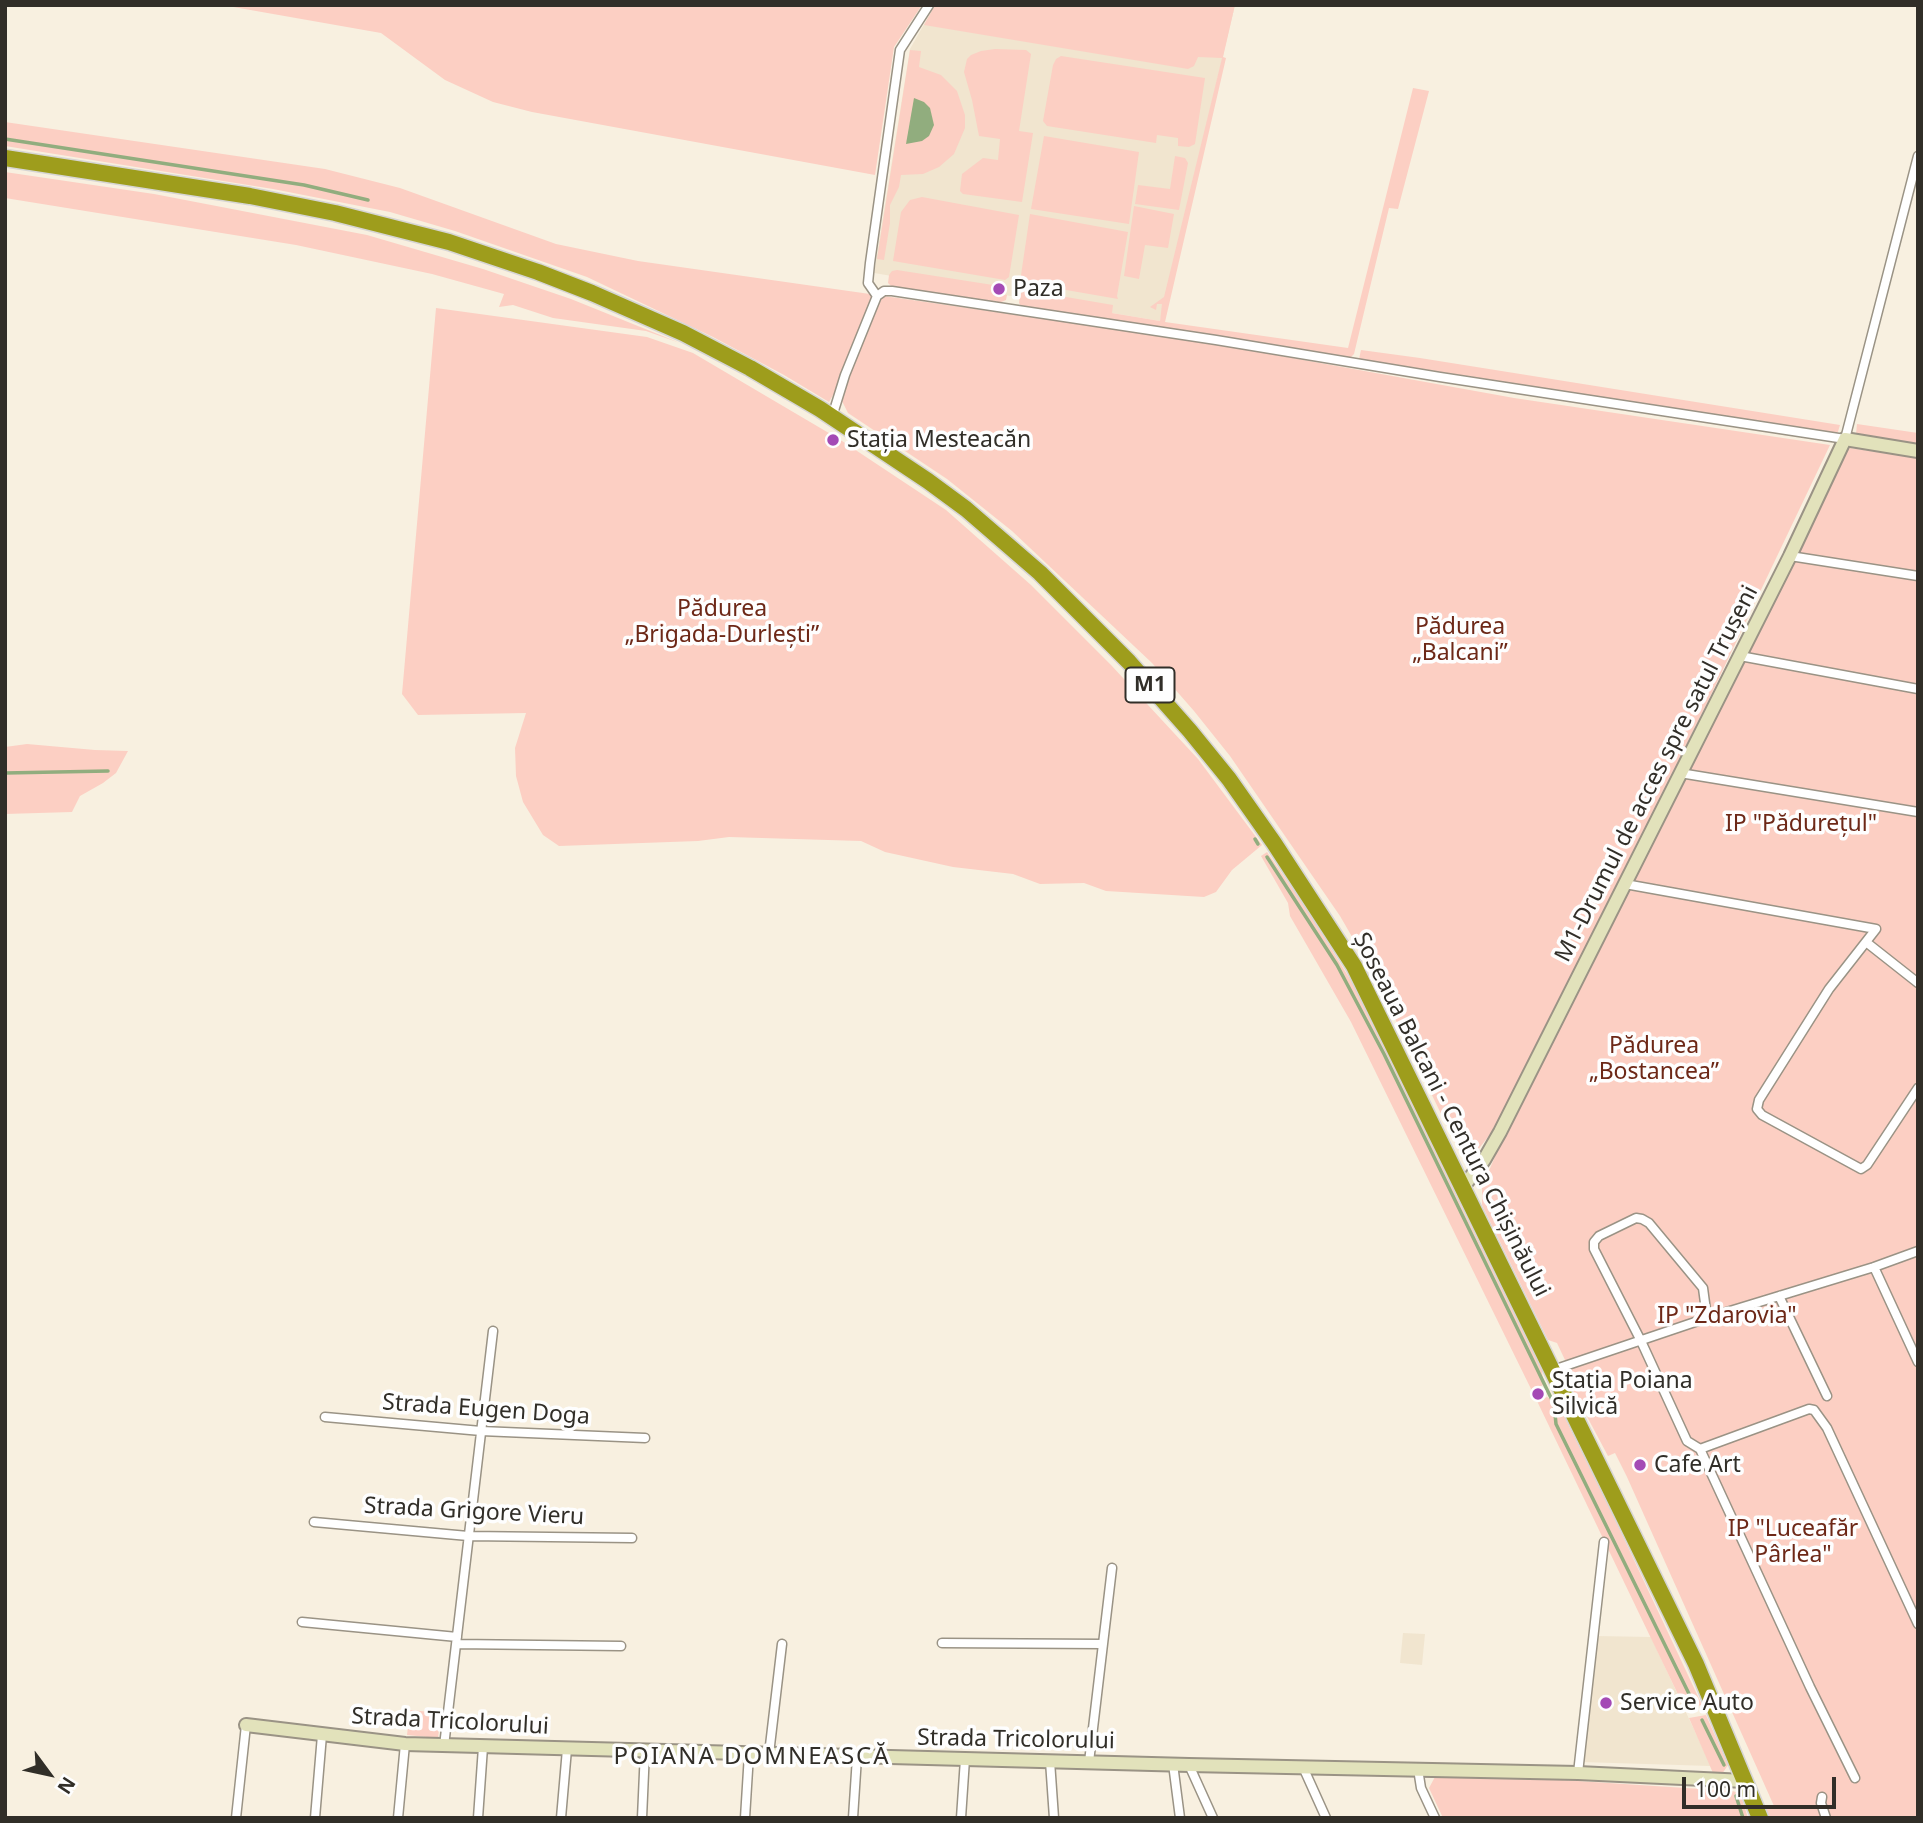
<!DOCTYPE html>
<html>
<head>
<meta charset="utf-8">
<style>
	body { margin:0 }
	#map { position:relative; width:1923px; height:1823px; overflow:hidden; background:#f8f0e0; font-family:"Noto Sans",sans-serif }
	canvas { display:block }
	.frame { position:absolute; inset:0; border:7px solid #312e28; pointer-events:none }
	.north { position:absolute; left:14px; top:1739px; width:70px; height:70px; -webkit-text-stroke:5px #fefefe; paint-order:stroke; rotate:123deg; font-size:19px; font-weight:700; line-height:28px; text-align:center; color:#312e28 }
	.north::after { content:''; display:block; margin:auto; width:24px; height:32px; background:#312e28; clip-path:polygon(50% 0,100% 100%,50% 72%,0 100%) }
	.scale { position:absolute; left:1682px; top:1777px; width:154px; height:32px; box-sizing:border-box; border:4px solid #312e28; border-top:0; padding-left:9px; font-size:21px; line-height:24px; white-space:nowrap; color:#312e28; -webkit-text-stroke:5px #fefefe; paint-order:stroke }
</style>
</head>
<body>
<div id="map">
<canvas width="1923" height="1823"></canvas>
<div class="frame"></div>
<div class="north">N</div>
<div class="scale">100 m</div>
</div>
<script>
const context = document.querySelector('canvas').getContext('2d');
context.lineJoin = 'round';
function fill(path, color) {
  context.fillStyle = color;
  context.fill(path, 'evenodd');
}
function poly(rows) {
  const path = new Path2D();
  for (const r of rows) {
    path.moveTo(r[0], r[1]);
    for (let i = 2; i < r.length; i += 2) path.lineTo(r[i], r[i + 1]);
  }
  return path;
}
function strokePath(path, color, width, dash) {
  context.strokeStyle = color;
  context.lineWidth = width;
  context.lineCap = dash ? 'butt' : 'round';
  context.setLineDash(dash || []);
  context.stroke(path);
}
function label(font, color, halo, rows, align = 'center') {
  context.font = font + ' "Noto Sans",sans-serif';
  context.lineWidth = 7;
  context.setLineDash([]);
  context.textBaseline = 'middle';
  context.strokeStyle = halo;
  context.fillStyle = color;
  for (const [text, x, y, turn = 0] of rows) {
    context.save();
    context.translate(x, y);
    context.rotate((+turn || 0) * Math.PI / 180);
    context.textAlign = isNaN(turn) ? turn : align;
    if (halo) context.strokeText(text, 0, 0);
    context.fillText(text, 0, 0);
    context.restore();
  }
}
fill(poly([
	[935,5,1235,5,1160,321,874,273,910,49],
	[1403,1633,1425,1634,1422,1665,1400,1663],
	[1596,1636,1651,1637,1711,1766,1581,1762]
]), '#f1e5cf');
fill(poly([
	[222,5,922,5,894,47,875,175,532,112,493,102,445,80,381,33],
	[935,5,1235,5,1223,57,1226,58,1165,322,1348,348,1413,88,1429,91,1398,209,1389,208,1354,354,1351,357,1345,357,1021,306,1019,303,1020,294,1025,290,1113,305,1112,313,1160,321,1162,304,1157,304,1156,310,1150,307,1164,297,1222,58,1198,57,1194,66,1188,69,924,25],
	[995,49,1026,50,1031,54,1019,131,1033,133,1022,202,963,194,960,191,962,174,983,158,998,160,1000,139,979,136,972,100,964,72,967,59,971,55,981,51],
	[910,50,921,51,919,67,941,75,957,91,965,115,965,128,954,154,939,167,923,174,901,175,899,187,890,205,890,223,884,260,877,259],
	[1061,56,1205,78,1195,144,1189,147,1178,146,1178,138,1157,135,1156,143,1047,126,1043,121,1053,65,1056,59],
	[5,122,325,169,400,188,556,244,638,261,1193,340,1514,398,1830,445,1709,699,1495,1128,1477,1151,1465,1154,1459,1151,1373,973,1340,916,1230,756,1194,711,1152,663,1012,531,947,479,848,413,842,401,833,395,829,402,784,375,713,337,587,277,455,231,390,212,273,189,5,146],
	[1044,136,1139,152,1129,224,1031,209],
	[1175,156,1185,158,1188,163,1179,210,1135,204,1138,185,1170,189],
	[5,172,154,194,367,235,483,269,571,299,680,343,646,331,553,318,513,305,499,307,504,294,432,274,296,245,5,198],
	[922,197,1019,215,1009,277,1005,280,893,261,901,212,910,200],
	[1134,206,1174,214,1168,248,1145,245,1139,279,1124,276],
	[1030,214,1128,232,1117,296,1118,299,1020,282],
	[897,270,993,285,992,293,1007,295,1006,300,999,303,992,303,892,287,888,283,889,275,892,271],
	[436,308,647,337,693,353,839,439,946,510,1031,585,1111,665,1198,759,1262,845,1232,870,1216,892,1204,897,1106,891,1084,883,1040,884,1013,874,953,867,885,852,861,841,729,837,698,841,559,846,543,835,523,802,516,776,515,748,526,713,418,715,402,694],
	[1361,350,1420,358,1840,425,1837,435,1359,359],
	[1857,424,1918,433,1918,444,1856,434],
	[1850,448,1918,458,1918,1818,1765,1818,1763,1811,1774,1806,1627,1477,1615,1453,1608,1456,1567,1379,1568,1372,1573,1367,1570,1360,1565,1360,1557,1343,1548,1340,1482,1205,1482,1187,1508,1126,1628,890,1634,891,1638,883,1632,882,1682,777,1690,779,1694,771,1685,769,1741,662,1754,655,1746,651,1792,561,1798,559,1801,554,1797,548,1844,450],
	[27,744,95,750,128,751,116,773,103,783,80,796,72,812,5,814,5,747],
	[1267,852,1306,908,1353,984,1398,1071,1464,1212,1542,1369,1543,1385,1532,1391,1351,1022,1290,916,1288,903,1261,856],
	[1547,1397,1557,1402,1611,1511,1702,1705,1685,1709,1537,1401],
	[410,1710,441,1713,438,1738,407,1735],
	[1706,1715,1728,1765,1722,1774,1713,1773,1689,1718],
	[1436,1775,1485,1775,1732,1791,1740,1793,1748,1818,1443,1818,1429,1788]
]), '#fccfc3');
fill(poly([
	[914,98,924,102,930,108,934,125,929,136,922,141,906,144]
]), '#91ad7e');
strokePath(poly([
	[5,139,304,185,368,200],
	[5,773,108,771],
	[1255,839,1258,844],
	[1267,857,1337,965,1384,1054,1554,1404,1556,1424,1694,1704],
	[1702,1720,1724,1765],
	[1736,1796,1743,1818]
]), '#91ad7e', 3.5);
const street = poly([
	[877,296,868,283,870,263,900,50,929,5],
	[832,417,845,375,877,296,884,291,892,291,1216,340,1440,377,1845,439,1918,156],
	[1790,556,1918,576],
	[1740,656,1918,689],
	[1680,773,1918,812],
	[1625,884,1876,929,1829,989,1759,1100,1757,1109,1762,1115,1861,1169,1867,1165,1918,1088],
	[1866,942,1918,983],
	[1874,1267,1918,1362],
	[1779,1296,1827,1396],
	[1707,1318,1703,1288,1649,1223,1642,1219,1636,1218,1599,1236,1594,1242,1594,1249,1641,1341,1687,1441,1700,1449,1810,1687,1855,1778],
	[1553,1370,1707,1318,1874,1267,1918,1251],
	[325,1417,481,1431,645,1438],
	[1700,1449,1809,1409,1814,1410,1827,1428,1918,1624],
	[314,1522,468,1536,632,1538],
	[302,1622,457,1637],
	[942,1643,1103,1644],
	[456,1644,621,1646],
	[444,1746,493,1331],
	[769,1754,782,1644],
	[1050,1761,1054,1818],
	[1089,1762,1112,1568],
	[1173,1764,1180,1818],
	[1189,1765,1213,1818],
	[1303,1767,1326,1818],
	[1418,1769,1421,1788,1435,1818],
	[1578,1773,1604,1542],
	[1822,1797,1821,1803,1826,1818],
	[236,1818,246,1725],
	[315,1818,322,1735],
	[398,1818,405,1744],
	[478,1818,483,1747],
	[561,1818,567,1749],
	[642,1818,645,1750],
	[745,1818,749,1754],
	[853,1818,857,1757],
	[961,1818,965,1759]
]);
const secondary = poly([
	[1463,1187,1484,1160,1500,1132,1790,556,1845,439,1918,451],
	[246,1725,405,1744,1189,1765,1578,1773,1745,1781]
]);
const highway = poly([
	[5,158,250,196,335,213,449,242,538,272,592,293,683,333,750,368,820,409,928,481,966,509,1040,573,1129,662,1190,731,1229,779,1274,843,1354,966,1696,1664,1760,1818]
]);
strokePath(street, '#9a9385', 11);
strokePath(secondary, '#9a9385', 16);
strokePath(highway, '#d6d5d4', 19);
strokePath(street, '#fff', 8);
strokePath(secondary, '#e2e2bb', 12);
strokePath(highway, '#9e9d1c', 16);
for (const [x, y, r, color] of [
	[999,289,7,"#a44ab5"],
	[833,440,7,"#a44ab5"],
	[1538,1394,7,"#a44ab5"],
	[1640,1465,7,"#a44ab5"],
	[1606,1703,7,"#a44ab5"]
]) {
  const dot = new Path2D();
  dot.arc(x, y, r, 0, 2 * Math.PI);
  context.fillStyle = color;
  context.fill(dot);
  strokePath(dot, '#fefefe', 2.5);
}
for (const [x, y, w] of [
	[1150,685,49]
]) {
  const box = new Path2D();
  box.roundRect(x - w / 2, y - 17.5, w, 35, 5);
  context.fillStyle = '#fefefe';
  context.fill(box);
  strokePath(box, '#312e28', 2);
}
label('bold 21px', '#312e28', null, [
	["M1",1150,685]
]);
label('23px', '#312e28', '#fefefe', [
	["Paza",1013,289],
	["Stația Mesteacăn",847,440],
	["Stația Poiana",1552,1381],
	["Silvică",1552,1407],
	["Cafe Art",1654,1465],
	["Service Auto",1620,1703]
], 'left');
label('23px', '#6d2817', '#fefefe', [
	["Pădurea",722,609],
	["„Brigada-Durlești”",722,635],
	["Pădurea",1460,627],
	["„Balcani”",1460,653],
	["IP \"Pădurețul\"",1801,824],
	["Pădurea",1654,1046],
	["„Bostancea”",1654,1072],
	["IP \"Zdarovia\"",1727,1316],
	["IP \"Luceafăr",1793,1529],
	["Pârlea\"",1793,1555]
]);
label('23px', '#312e28', '#fefefe', [
	["M1-Drumul de acces spre satul Trușeni",1657,774,-63],
	["Șoseaua Balcani - Centura Chișinăului",1451,1115,63],
	["Strada Eugen Doga",486,1410,4],
	["Strada Grigore Vieru",474,1512,3],
	["Strada Tricolorului",450,1722,3],
	["Strada Tricolorului",1016,1740,1]
]);
context.letterSpacing = '2px';
label('24px', '#312e28', '#fefefe', [
	["POIANA DOMNEASCĂ",752,1757]
]);
context.letterSpacing = '0px';
</script>
</body>
</html>
